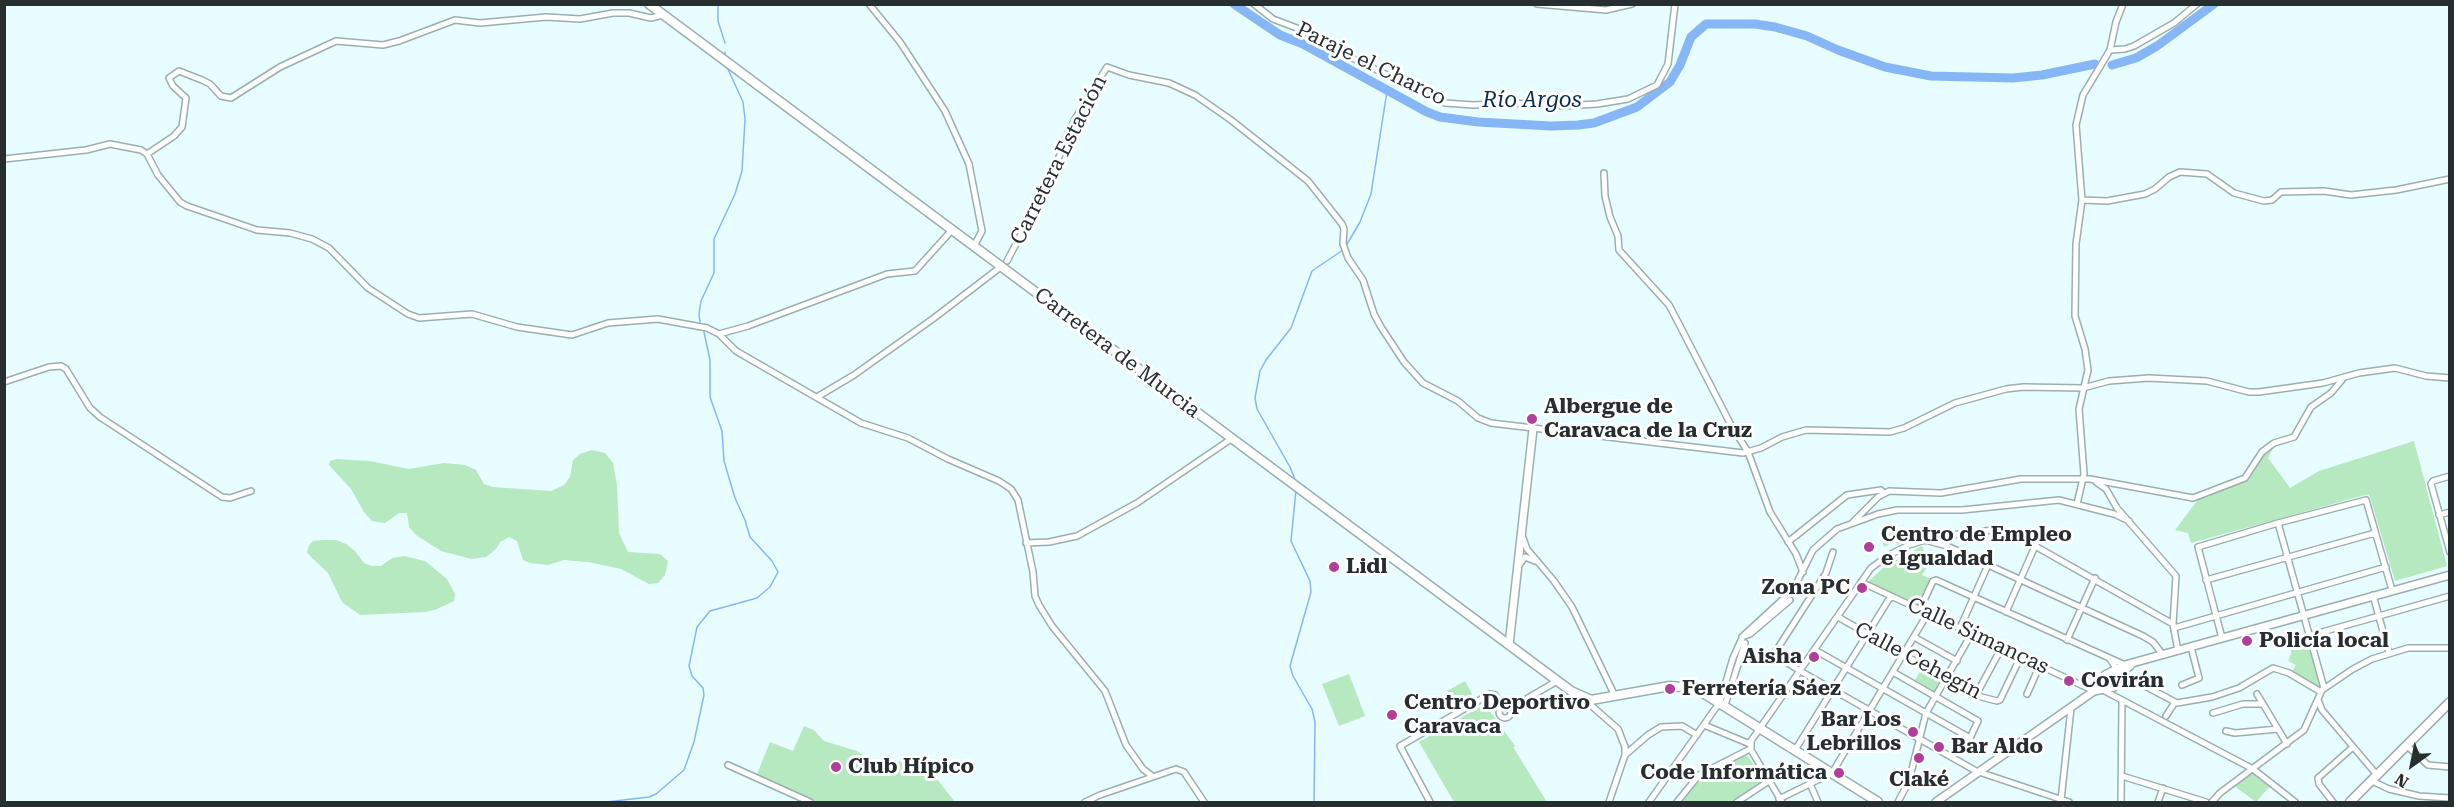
<!DOCTYPE html>
<html>
<head>
<meta charset="utf-8">
<style>
	body { margin:0 }
	#map { position:relative; width:2454px; height:807px; overflow:hidden; background:#e8fdff; font-family:"Roboto Serif",serif }
	canvas { display:block }
	.frame { position:absolute; inset:0; border:6px solid #262e2f; pointer-events:none }
	.north { position:absolute; left:2382px; top:735px; width:60px; height:60px; -webkit-text-stroke:4px #fff; paint-order:stroke; rotate:213deg; font-size:16px; font-weight:700; line-height:24px; text-align:center; color:#262e2f }
	.north::after { content:''; display:block; margin:auto; width:21px; height:27px; background:#262e2f; clip-path:polygon(50% 0,100% 100%,50% 72%,0 100%) }
</style>
</head>
<body>
<div id="map">
<canvas width="2454" height="807"></canvas>
<div class="frame"></div>
<div class="north">N</div>
</div>
<script>
const context = document.querySelector('canvas').getContext('2d');
context.lineJoin = 'round';
function fill(path, color) {
  context.fillStyle = color;
  context.fill(path, 'evenodd');
}
function poly(rows) {
  const path = new Path2D();
  for (const r of rows) {
    if (r.length === 3) {
      path.moveTo(r[0] + r[2], r[1]);
      path.arc(r[0], r[1], r[2], 0, 2 * Math.PI);
      continue;
    }
    path.moveTo(r[0], r[1]);
    for (let i = 2; i < r.length; i += 2) path.lineTo(r[i], r[i + 1]);
  }
  return path;
}
function strokePath(path, color, width, dash) {
  context.strokeStyle = color;
  context.lineWidth = width;
  context.lineCap = dash ? 'butt' : 'round';
  context.setLineDash(dash || []);
  context.stroke(path);
}
function label(font, color, halo, rows, align = 'center') {
  context.font = font + ' "Roboto Serif",serif';
  context.lineWidth = 6;
  context.setLineDash([]);
  context.textBaseline = 'middle';
  context.strokeStyle = halo;
  context.fillStyle = color;
  for (const [text, x, y, turn = 0] of rows) {
    context.save();
    context.translate(x, y);
    context.rotate((+turn || 0) * Math.PI / 180);
    context.textAlign = isNaN(turn) ? turn : align;
    if (halo) context.strokeText(text, 0, 0);
    context.fillText(text, 0, 0);
    context.restore();
  }
}
fill(poly([
	[2414,441,2447,566,2395,581,2369,494,2191,543,2188,533,2175,530,2200,497,2244,481,2270,447,2273,448,2268,458,2290,488,2319,471],
	[592,450,605,453,613,463,617,485,619,533,628,552,660,554,668,561,665,575,658,583,649,584,621,569,588,562,564,560,548,565,530,563,523,560,517,541,509,537,500,542,496,549,486,557,472,559,441,551,416,535,409,527,407,513,399,513,385,523,372,521,364,512,351,489,329,465,330,461,336,459,370,461,409,469,444,463,465,465,476,470,484,484,493,487,551,491,564,485,570,477,573,460,580,454],
	[1895,531,1913,532,1923,535,1897,545,1895,541,1884,547,1881,537],
	[324,540,336,540,346,544,355,551,364,563,372,566,381,566,392,558,404,556,425,561,447,579,455,594,454,601,437,609,425,612,360,615,342,602,328,573,307,553,309,545,313,541],
	[1922,546,1930,563,1922,575,1931,579,1919,605,1868,582,1885,566],
	[2307,640,2321,685,2319,688,2292,672,2296,665,2288,661,2291,654,2291,644],
	[1922,668,1943,680,1935,692,1915,680],
	[1349,674,1365,716,1339,726,1322,684],
	[1465,681,1472,694,1456,704,1447,691],
	[1485,704,1515,746,1513,747,1547,802,1454,802,1419,742],
	[804,726,814,730,824,741,857,751,878,764,898,761,933,774,955,802,810,802,755,779,770,742,793,751],
	[1743,755,1748,756,1761,777,1759,783,1731,802,1681,802,1697,780],
	[2252,772,2271,785,2256,802,2233,785]
]), '#b6e9c0');
strokePath(poly([
	[718,4,718,21,725,43],
	[725,52,725,55],
	[1346,246,1360,222,1371,194,1387,91],
	[700,322,699,314,701,301,714,273,714,239,735,194,742,171,745,119,743,102,727,67],
	[1296,482,1290,467,1257,409,1255,398,1260,371,1266,360,1291,328,1312,271,1343,250],
	[1296,490,1291,541,1310,581,1311,592,1290,666,1293,676,1312,709,1315,722,1314,802],
	[606,802,649,797,656,794,684,770,694,742,704,695,703,688,692,676,689,666,697,627,710,611,757,598,770,587,778,572,772,561,750,537,745,520,735,498,724,461,722,431,710,397,710,360,704,332]
]), '#87b6f7', 1.5);
strokePath(poly([
	[1234,4,1280,35,1303,44,1427,112,1440,117,1478,122,1551,126,1578,125,1594,123,1637,107,1670,82,1680,65,1691,37,1706,24,1755,24,1775,27,1807,36,1838,50,1885,67,1931,76,2013,78,2042,75,2095,64],
	[2112,65,2136,58,2157,46,2214,4]
]), '#87b6f7', 9);
const minor = poly([
	[869,4,900,42,945,111,969,164,982,231,974,246],
	[1254,4,1273,19,1302,30,1352,58,1445,103,1473,105,1512,103,1564,106,1597,104,1628,99,1657,85,1668,64,1675,4],
	[1537,4,1606,10,1632,4],
	[2110,50,2125,49,2134,46,2174,23,2197,4],
	[147,154,174,136,182,127,186,98,173,86,169,78,179,71,202,80,210,84,221,96,231,98,280,67,336,41,383,45,399,41,455,20,480,23,546,17,580,19,613,13,629,13,651,18,663,15],
	[4,159,86,150,110,144,141,150,147,154,158,175,180,202,187,206,257,230,290,233,312,239,329,248,368,288,408,314,419,318,472,314,517,327,572,335,608,323,658,319,707,328,719,334,736,351,861,423,908,438,948,459,999,481,1011,489,1018,500,1033,572,1035,596,1039,605,1052,626,1105,691,1126,745,1143,769,1152,776],
	[1604,173,1605,196,1610,217,1618,236,1619,250,1669,305,1679,324,1731,425,1748,452,1770,512,1796,554,1803,572],
	[2082,200,2107,201,2145,194,2155,189,2169,177,2180,172,2207,174,2234,193,2264,201,2272,200,2281,192,2324,191,2351,195,2396,190,2450,179],
	[1007,261,1028,221,1046,194,1065,140,1075,119,1107,67,1129,75,1169,83,1195,95,1231,120,1308,181,1342,224,1344,229,1343,244,1348,258,1363,280,1374,314,1381,327,1404,362,1423,383,1458,401,1478,418,1491,423,1743,453,1761,448,1782,437,1806,430,1890,432,1904,428,1955,403,2006,389,2023,387,2083,388,2109,381,2149,378,2207,381,2249,392,2259,392,2323,383,2359,373,2395,368,2426,376,2450,378],
	[719,334,748,326,887,274,915,271,952,230],
	[4,382,49,367,61,366,66,369,90,408,100,417,222,497,230,498,251,491],
	[817,397,854,375,934,318,1002,266],
	[2450,476,2433,481,2431,484,2450,552],
	[2096,482,2106,489,2117,508,2176,576,2173,624,2178,651],
	[2077,504,2084,474,2079,409,2088,370,2085,349,2075,316,2076,244,2082,200,2076,125,2083,95,2110,50,2116,22,2123,4],
	[2439,515,2450,512],
	[1853,522,1878,497,1889,491,1941,493,2021,479,2090,479,2193,498,2245,478,2262,452,2274,443,2294,437,2311,407,2331,393,2342,380],
	[2278,523,2324,688],
	[1522,535,1527,549,1554,581,1572,607,1615,696],
	[1788,542,1847,495,1881,490,1884,493],
	[1026,543,1049,542,1077,536,1137,503,1231,439],
	[1947,546,1945,540,1951,535,1993,530,2012,533,2173,624],
	[1833,552,1826,573,1776,651,1777,656,1800,671,1976,771,2069,802],
	[1519,565,1525,557,1535,561],
	[2206,580,2375,533],
	[1861,582,2094,691],
	[2373,595,2389,653],
	[1920,609,1933,581,1936,580,2125,665],
	[2006,612,2036,544],
	[1838,617,1974,695,1997,701,2000,700,2021,656],
	[1960,628,1988,565],
	[2174,628,2386,567],
	[2308,636,2450,596],
	[1742,637,1750,634,1790,600],
	[1914,637,1957,661],
	[2222,638,2198,547,2278,523,2366,500,2392,590],
	[2067,640,2095,578],
	[1815,650,1970,738,1978,721,1893,672],
	[2110,659,2116,668,2118,678,2128,677,2177,703,2212,697,2239,688,2273,668,2289,673,2321,692],
	[2182,685,2199,678,2191,647],
	[2101,689,2253,769,2295,802],
	[2027,694,2040,665],
	[2257,694,2287,744],
	[1976,695,2002,647],
	[2318,700,2322,710,2377,775],
	[1586,701,1618,729,1625,747,1625,755,1609,802],
	[1725,705,1745,643],
	[1505,712,6],
	[1511,708,1557,681],
	[2213,713,2243,704,2263,704],
	[2166,716,2175,702],
	[1704,725,1750,744],
	[2226,731,2235,733,2278,729],
	[2407,746,2428,765,2450,767],
	[1795,750,1891,596],
	[1625,755,1648,735,1661,727,1682,726,1697,735],
	[728,765,810,802],
	[2122,776,2206,802],
	[1767,777,1791,766],
	[2372,781,2389,789,2419,796,2450,798],
	[1810,784,1818,802],
	[1779,799,1832,773,1928,613],
	[2061,800,2071,708],
	[1085,802,1100,795,1176,769,1184,772,1204,802],
	[1430,802,1400,746,1490,694,1495,695,1502,706],
	[1649,802,1720,702,1733,658,1743,636,1793,590,1813,550,1837,529,1878,514,1897,510,1962,510,2059,500,2114,514,2129,521],
	[1677,802,1699,775,1750,749],
	[1737,802,1769,781],
	[1782,802,1751,750,1751,741,1871,568,1889,555,1909,545,1925,540,1947,546,2143,636,2153,642,2163,655],
	[1898,802,1909,781,1926,713,1972,633],
	[2121,802,2122,701],
	[2158,802,2163,788],
	[2212,802,2220,793,2304,730,2322,690,2353,669,2372,659,2408,648,2450,648],
	[2333,802,2319,784,2318,778,2353,747]
]);
const tertiary = poly([
	[1509,645,1533,429],
	[2094,691,2105,675,2125,665,2450,575],
	[1936,802,2094,691,2114,687,2121,673,2130,666]
]);
const secondary = poly([
	[649,4,1571,691,1591,700,1670,686,1695,688,1878,802],
	[2350,802,2450,702]
]);
strokePath(minor, '#9bafb1', 8);
strokePath(tertiary, '#9bafb1', 10);
strokePath(secondary, '#9bafb1', 11);
strokePath(minor, '#fff', 5);
strokePath(tertiary, '#fff', 7);
strokePath(secondary, '#fff', 8);
for (const [x, y, r, color] of [
	[1532,419,6,"#b03f9a"],
	[1869,547,6,"#b03f9a"],
	[1334,567,6,"#b03f9a"],
	[1862,588,6,"#b03f9a"],
	[2247,641,6,"#b03f9a"],
	[1814,657,6,"#b03f9a"],
	[2069,681,6,"#b03f9a"],
	[1670,689,6,"#b03f9a"],
	[1392,715,6,"#b03f9a"],
	[1913,732,6,"#b03f9a"],
	[1939,747,6,"#b03f9a"],
	[1919,758,6,"#b03f9a"],
	[836,767,6,"#b03f9a"],
	[1839,773,6,"#b03f9a"]
]) {
  const dot = new Path2D();
  dot.arc(x, y, r, 0, 2 * Math.PI);
  context.fillStyle = color;
  context.fill(dot);
  strokePath(dot, '#fff', 2);
}
label('21px', '#262e2f', '#fff', [
	["Paraje el Charco",1371,64,26],
	["Carretera Estación",1059,160,-63],
	["Carretera de Murcia",1117,353,37],
	["Calle Simancas",1978,636,25],
	["Calle Cehegín",1918,661,28]
]);
label('bold 21px', '#262e2f', '#fff', [
	["Albergue de",1544,407],
	["Caravaca de la Cruz",1544,431],
	["Centro de Empleo",1881,535],
	["e Igualdad",1881,559],
	["Lidl",1346,567],
	["Zona PC",1850,588,"right"],
	["Policía local",2259,641],
	["Aisha",1802,657,"right"],
	["Covirán",2081,681],
	["Ferretería Sáez",1682,689],
	["Centro Deportivo",1404,703],
	["Caravaca",1404,727],
	["Bar Los",1901,720,"right"],
	["Lebrillos",1901,744,"right"],
	["Bar Aldo",1951,747],
	["Club Hípico",848,767],
	["Code Informática",1827,773,"right"],
	["Claké",1919,780,"center"]
], 'left');
label('italic 22px', '#0b2a52', '#fff', [
	["Río Argos",1532,101]
]);
</script>
</body>
</html>
